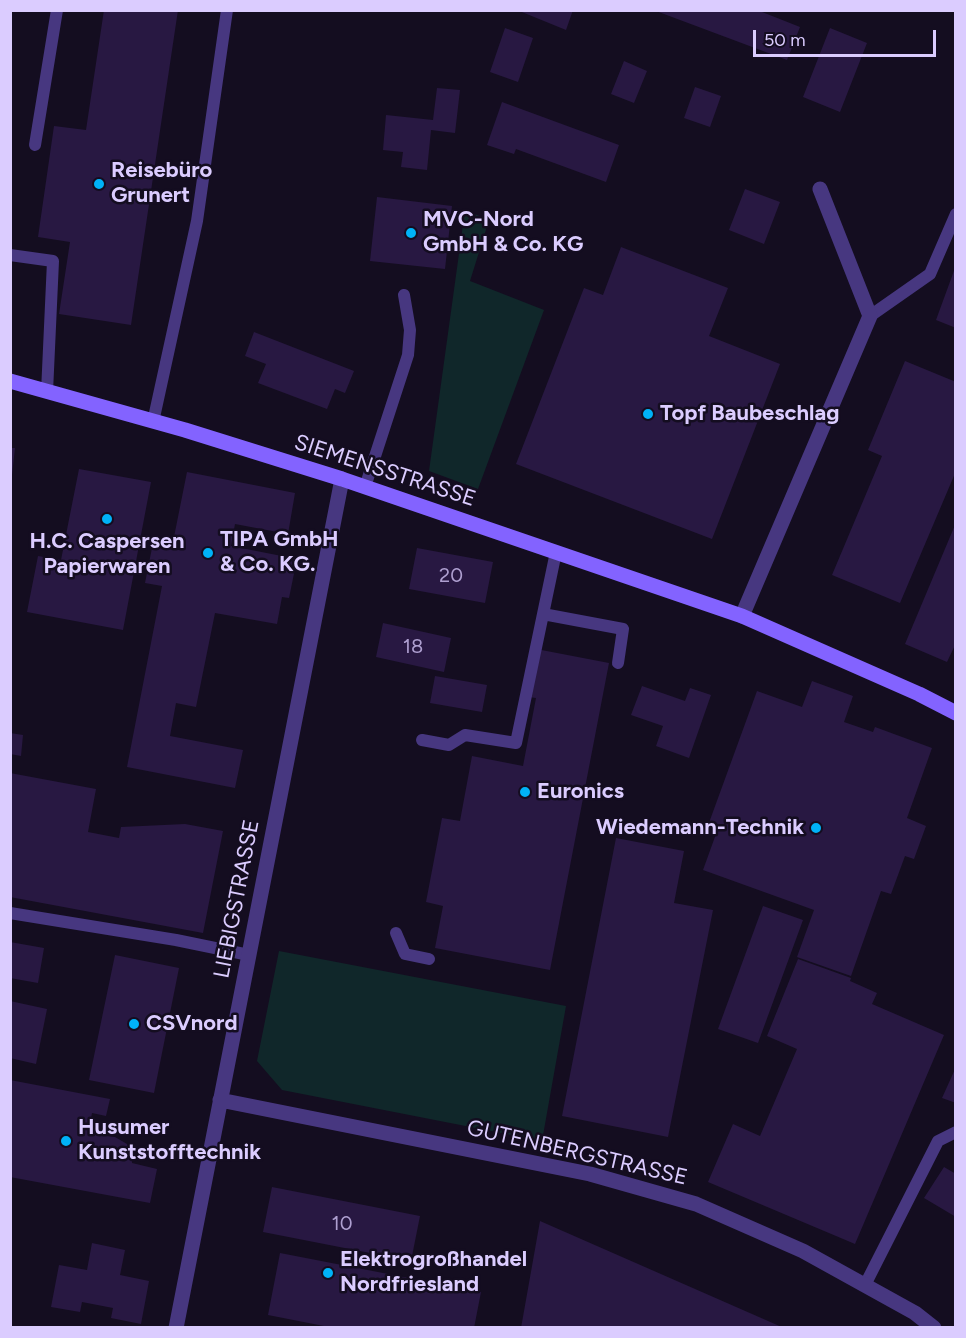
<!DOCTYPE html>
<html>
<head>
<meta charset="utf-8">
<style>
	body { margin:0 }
	#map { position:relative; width:966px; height:1338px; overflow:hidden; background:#140d20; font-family:Figtree,sans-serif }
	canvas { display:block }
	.frame { position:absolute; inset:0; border:12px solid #dbccff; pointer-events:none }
	.scale { position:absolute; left:753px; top:30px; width:183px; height:27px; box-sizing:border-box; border:3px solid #dbccff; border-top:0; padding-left:8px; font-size:18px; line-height:21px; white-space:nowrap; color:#dbccff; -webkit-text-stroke:4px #140d20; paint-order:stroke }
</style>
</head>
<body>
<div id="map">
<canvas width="966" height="1338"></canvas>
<div class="frame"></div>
<div class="scale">50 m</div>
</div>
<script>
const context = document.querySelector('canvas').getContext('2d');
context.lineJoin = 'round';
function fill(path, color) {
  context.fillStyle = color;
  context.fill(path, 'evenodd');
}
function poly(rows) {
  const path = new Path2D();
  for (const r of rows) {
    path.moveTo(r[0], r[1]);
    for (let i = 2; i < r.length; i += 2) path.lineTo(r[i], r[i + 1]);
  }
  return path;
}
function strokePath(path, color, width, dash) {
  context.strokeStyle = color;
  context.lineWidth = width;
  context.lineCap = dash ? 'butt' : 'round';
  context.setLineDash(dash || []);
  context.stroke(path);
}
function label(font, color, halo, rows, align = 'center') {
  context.font = font + ' Figtree,sans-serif';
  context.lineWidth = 5;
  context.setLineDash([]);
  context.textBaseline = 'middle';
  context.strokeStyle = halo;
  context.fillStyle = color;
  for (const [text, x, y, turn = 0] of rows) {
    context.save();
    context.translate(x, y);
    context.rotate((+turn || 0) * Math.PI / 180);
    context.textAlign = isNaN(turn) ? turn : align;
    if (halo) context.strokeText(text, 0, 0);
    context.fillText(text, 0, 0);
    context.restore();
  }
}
fill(poly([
	[465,210,489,220,470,281,544,310,478,489,429,471],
	[279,951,566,1006,542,1141,282,1090,257,1061]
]), '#10272a');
fill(poly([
	[104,10,178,10,131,325,59,314,70,242,38,237,54,126,86,130],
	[517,10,573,10,566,30],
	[757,10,800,27,787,60,656,11],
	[505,28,533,38,518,82,490,72],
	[830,28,867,43,840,112,803,97],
	[624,61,647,71,634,103,611,94],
	[695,87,721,96,710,127,684,118],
	[437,88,460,90,455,133,431,130,427,170,401,167,403,152,383,150,386,115,433,120],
	[502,102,619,145,606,182,516,149,514,154,487,145],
	[745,189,780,202,764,244,729,230],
	[377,197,452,206,445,269,370,261],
	[621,247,728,288,709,336,780,364,712,539,516,464,584,288,603,295],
	[955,268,956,268,956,328,936,320],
	[254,332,354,371,345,393,335,389,327,409,258,383,266,364,245,356],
	[905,361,956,382,956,471,900,603,832,575,882,456,868,450],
	[10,448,15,448,12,475,10,475],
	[79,469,151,482,123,630,27,612,38,556,61,560],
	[187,472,295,493,288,534,235,524,231,546,297,559,289,598,282,597,277,624,215,613,196,707,176,703,170,736,243,750,235,788,127,767,162,586,145,583,153,543,172,547],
	[955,525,956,643,947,662,905,644],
	[417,548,493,562,485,603,409,589],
	[383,623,451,638,444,672,376,657],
	[531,648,609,663,550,970,435,948,443,906,426,902,442,818,460,821,472,756,523,766,536,698,521,696],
	[435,676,487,685,482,712,430,703],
	[812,681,853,696,844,722,873,732,875,727,932,748,907,818,926,826,914,859,905,856,891,894,881,891,851,976,797,957,814,910,703,870,716,834,706,831,757,691,802,707],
	[642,686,685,701,690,688,711,695,689,758,656,746,663,726,631,715],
	[10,733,23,735,21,756,10,754],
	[10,773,96,789,88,832,119,838,121,827,185,824,223,831,203,933,10,897],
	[616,838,684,851,674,903,713,910,668,1137,562,1116],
	[763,906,803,920,758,1043,718,1029],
	[10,942,44,948,38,983,10,978],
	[115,955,179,968,154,1093,89,1080],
	[798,959,851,978,850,981,877,993,872,1004,944,1035,855,1244,708,1182,733,1124,760,1136,797,1049,767,1036],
	[10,1001,47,1009,36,1064,10,1058],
	[956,1067,956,1103,942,1098],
	[10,1080,110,1099,106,1116,92,1113,88,1134,115,1137,127,1144,132,1154,132,1163,157,1169,150,1203,10,1177],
	[944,1167,956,1174,956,1217,924,1198],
	[272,1187,420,1216,411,1261,263,1232],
	[540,1221,784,1328,521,1328],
	[92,1243,125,1250,120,1275,149,1281,141,1324,111,1318,113,1308,82,1302,80,1312,51,1307,59,1265,87,1270],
	[280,1253,481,1292,474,1328,334,1328,268,1315]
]), '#281842');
strokePath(poly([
	[35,145,57,10],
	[10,255,53,261,47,392],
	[870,316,930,274,956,214],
	[153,422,197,221,227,10],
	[365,487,408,355,410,330,404,295],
	[543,614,623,629,618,663],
	[422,740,449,745,465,735,516,743,556,552],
	[10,913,176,940,249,955],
	[396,933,405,954,429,959],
	[865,1285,938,1141,956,1132]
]), '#473780', 12);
strokePath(poly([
	[742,616,870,316,820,189],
	[220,1100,590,1174,696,1204,803,1251,915,1313,934,1328],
	[176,1328,342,479]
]), '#473780', 15);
strokePath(poly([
	[10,381,185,430,342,479,742,616,919,694,956,713]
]), '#8363ff', 15);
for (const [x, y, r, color] of [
	[99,184,6,"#00b2f7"],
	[411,233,6,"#00b2f7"],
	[648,414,6,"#00b2f7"],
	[107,519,6,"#00b2f7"],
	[208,553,6,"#00b2f7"],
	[525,792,6,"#00b2f7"],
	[816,828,6,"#00b2f7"],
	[134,1024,6,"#00b2f7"],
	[66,1141,6,"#00b2f7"],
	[328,1273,6,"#00b2f7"]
]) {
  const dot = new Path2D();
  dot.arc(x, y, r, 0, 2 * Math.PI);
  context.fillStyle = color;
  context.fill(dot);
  strokePath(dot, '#140d20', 2);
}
label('20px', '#ae9fd0', null, [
	["20",451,576],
	["18",413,647],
	["10",342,1224]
]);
label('bold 22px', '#dbccff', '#140d20', [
	["Reisebüro",111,171],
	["Grunert",111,196],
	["MVC-Nord",423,220],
	["GmbH & Co. KG",423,245],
	["Topf Baubeschlag",660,414],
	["TIPA GmbH",220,540],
	["& Co. KG.",220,565],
	["H.C. Caspersen",107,542,"center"],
	["Papierwaren",107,567,"center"],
	["Euronics",537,792],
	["Wiedemann-Technik",804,828,"right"],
	["CSVnord",146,1024],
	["Husumer",78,1128],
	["Kunststofftechnik",78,1153],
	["Elektrogroßhandel",340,1260],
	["Nordfriesland",340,1285]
], 'left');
label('22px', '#dbccff', '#140d20', [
	["SIEMENSSTRASSE",385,471,18],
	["LIEBIGSTRASSE",237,899,-79],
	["GUTENBERGSTRASSE",577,1153,13]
]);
</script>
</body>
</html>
